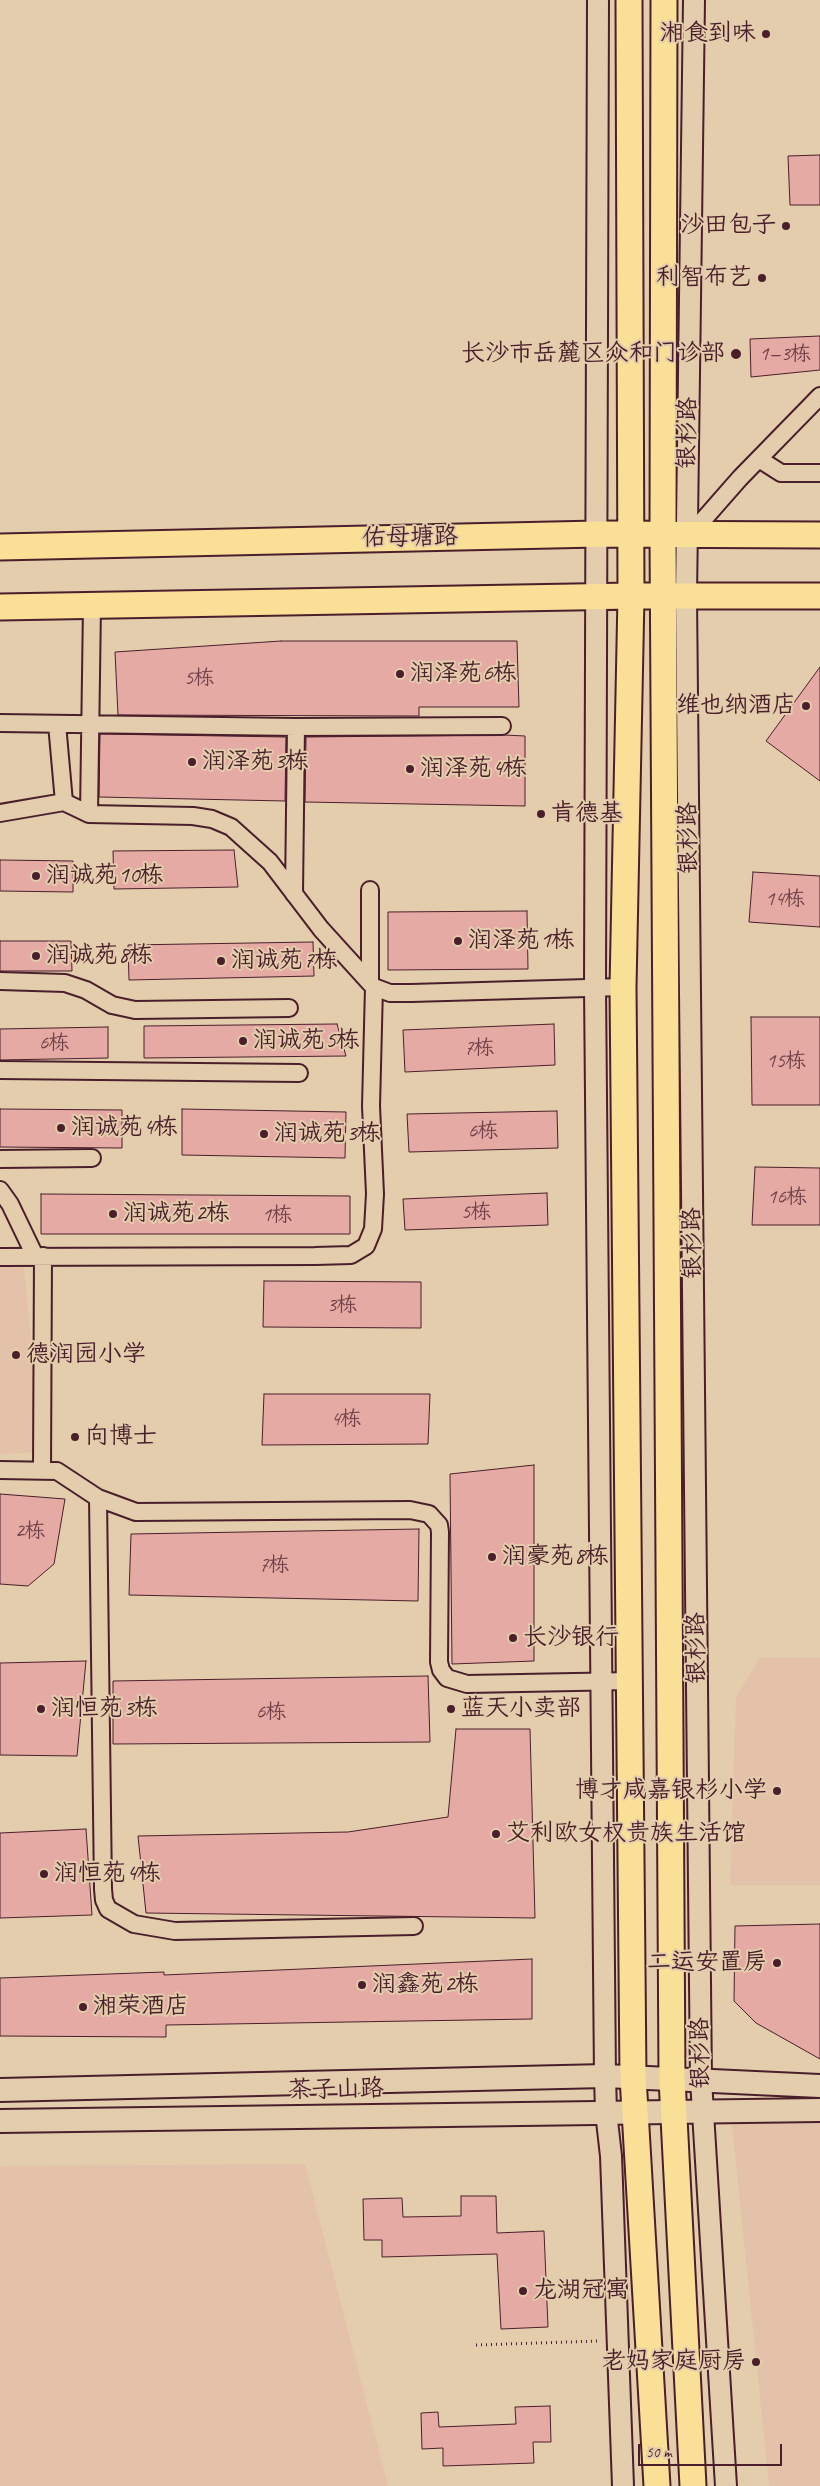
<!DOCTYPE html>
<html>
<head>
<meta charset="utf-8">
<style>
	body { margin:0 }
	#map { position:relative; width:820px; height:2486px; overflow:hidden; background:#e3cdac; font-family:Caveat,sans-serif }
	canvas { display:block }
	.scale { position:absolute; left:638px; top:2444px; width:144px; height:22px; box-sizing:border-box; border:2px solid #4a1f2b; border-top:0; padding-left:6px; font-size:15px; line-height:18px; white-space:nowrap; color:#4a1f2b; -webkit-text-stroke:4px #e3cdac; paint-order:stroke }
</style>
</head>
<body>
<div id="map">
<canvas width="820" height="2486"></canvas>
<div class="scale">50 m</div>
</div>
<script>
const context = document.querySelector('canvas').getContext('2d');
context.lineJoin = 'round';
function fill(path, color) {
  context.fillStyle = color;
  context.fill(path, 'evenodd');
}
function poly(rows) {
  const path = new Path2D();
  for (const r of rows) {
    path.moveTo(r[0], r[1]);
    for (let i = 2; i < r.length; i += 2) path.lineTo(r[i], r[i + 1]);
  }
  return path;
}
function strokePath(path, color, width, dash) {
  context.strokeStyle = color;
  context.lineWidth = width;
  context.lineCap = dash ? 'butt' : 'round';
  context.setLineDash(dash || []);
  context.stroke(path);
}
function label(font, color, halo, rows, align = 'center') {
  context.font = font + ' Caveat,"LXGW WenKai TC",sans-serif';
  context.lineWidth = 4;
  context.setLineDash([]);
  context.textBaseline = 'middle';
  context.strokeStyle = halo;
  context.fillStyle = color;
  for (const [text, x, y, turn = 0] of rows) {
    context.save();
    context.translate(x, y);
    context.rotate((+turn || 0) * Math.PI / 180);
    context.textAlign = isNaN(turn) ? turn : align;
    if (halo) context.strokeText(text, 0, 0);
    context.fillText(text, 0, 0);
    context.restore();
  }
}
fill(poly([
	[23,1257,42,1452,0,1454,0,1258],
	[760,1658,820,1658,820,1885,730,1885,736,1697],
	[820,2122,820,2486,769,2486,732,2123],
	[305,2164,388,2486,0,2486,0,2166]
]), '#e4c2aa');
const building = poly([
	[820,155,820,205,790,205,788,156,820,155],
	[820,336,820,370,751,377,750,339,820,336],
	[281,641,517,641,519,707,419,707,419,716,118,715,115,652,281,641],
	[820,667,820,781,766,741,820,667],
	[100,734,286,737,285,801,99,797,100,734],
	[504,735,525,736,525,806,305,802,306,737,504,735],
	[234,850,238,887,114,889,113,851,234,850],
	[0,860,73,861,73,892,0,891,0,860],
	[753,872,820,876,820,927,749,922,753,872],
	[527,911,528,969,388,970,388,912,527,911],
	[0,941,71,941,72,971,0,971,0,941],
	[313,942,314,976,129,980,128,945,313,942],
	[751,1017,820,1017,820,1105,752,1105,751,1017],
	[337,1024,346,1056,144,1058,144,1026,337,1024],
	[554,1024,555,1065,405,1072,403,1030,554,1024],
	[108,1027,108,1058,0,1060,0,1029,108,1027],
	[0,1109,122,1110,122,1148,0,1147,0,1109],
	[182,1109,346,1112,345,1158,182,1155,182,1109],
	[557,1111,558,1148,409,1152,407,1114,557,1111],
	[755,1167,820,1168,820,1225,752,1225,755,1167],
	[547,1193,548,1225,405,1230,403,1199,547,1193],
	[41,1194,350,1196,350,1234,41,1234,41,1194],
	[264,1281,421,1282,421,1328,263,1327,264,1281],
	[264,1394,430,1394,428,1444,262,1445,264,1394],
	[534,1465,534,1661,452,1664,450,1474,534,1465],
	[0,1494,65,1499,54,1564,28,1586,0,1584,0,1494],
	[419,1529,418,1601,129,1595,131,1534,419,1529],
	[86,1661,77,1756,0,1755,0,1663,86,1661],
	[428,1676,430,1742,113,1744,113,1681,428,1676],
	[456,1729,530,1729,535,1918,146,1913,138,1836,348,1832,448,1817,456,1729],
	[86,1829,92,1915,0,1918,0,1833,86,1829],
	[820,1924,820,2059,756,2023,734,2001,735,1926,820,1924],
	[532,1959,532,2019,166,2025,166,2037,0,2036,0,1978,164,1972,164,1975,532,1959],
	[461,2196,496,2196,497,2233,544,2231,548,2327,501,2329,497,2254,382,2257,382,2240,364,2240,363,2199,402,2198,403,2217,461,2216,461,2196],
	[550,2406,551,2442,533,2442,534,2463,443,2466,443,2448,422,2449,421,2413,438,2412,439,2427,516,2424,515,2407,550,2406]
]);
fill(building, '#e5aaa4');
strokePath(building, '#4a1f2b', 1);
const minor = poly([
	[759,459,781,473,820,473],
	[690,535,740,478,820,396],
	[0,723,296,727,502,726],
	[57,724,64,802],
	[0,813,64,802,89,814,193,816,212,819,231,827,270,862,321,929,370,983],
	[89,814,92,606],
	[294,894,296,727],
	[0,981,65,983,86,990,112,1005,135,1010,289,1008],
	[374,987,390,993,411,993,623,987],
	[0,1070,299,1073],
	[0,1159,92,1158],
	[0,1190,10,1204,35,1256],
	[0,1257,315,1256,351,1255,366,1246,373,1229,375,1194,371,1106,374,987,370,983,370,890],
	[42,1469,43,1256],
	[0,1470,57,1471,98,1498,136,1512,410,1510,429,1514,439,1525,440,1532,439,1662,441,1670,447,1678,467,1684,629,1681],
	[98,1498,103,1889,104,1900,108,1909,134,1924,175,1931,414,1926]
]);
const tertiary = poly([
	[598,0,595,987,605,2076,606,2112,611,2156,623,2486],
	[694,0,686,597,701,2080,726,2486]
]);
const secondary = poly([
	[0,2090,605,2076,820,2086],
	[0,2121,820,2110]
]);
const primary = poly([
	[629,0,631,596,623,987,633,2077,657,2486],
	[664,0,663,535,672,2079,693,2486],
	[0,547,598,534,820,535],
	[0,607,631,596,820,596]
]);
strokePath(minor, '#4a1f2b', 20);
strokePath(tertiary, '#4a1f2b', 24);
strokePath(secondary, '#4a1f2b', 26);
strokePath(primary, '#4a1f2b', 29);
strokePath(poly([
	[476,2345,599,2341]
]), '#4a1f2b', 3, [1, 4]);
strokePath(minor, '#e3cdac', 16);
strokePath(tertiary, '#e3cdac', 20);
strokePath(secondary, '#e3cdac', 22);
strokePath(primary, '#fadf96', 25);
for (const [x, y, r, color] of [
	[766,34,5,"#4a1f2b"],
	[786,226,5,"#4a1f2b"],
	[762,278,5,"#4a1f2b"],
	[736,354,6,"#4a1f2b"],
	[400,674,5,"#4a1f2b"],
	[806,706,5,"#4a1f2b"],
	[192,762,5,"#4a1f2b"],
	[410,769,5,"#4a1f2b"],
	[541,814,5,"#4a1f2b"],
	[36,876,5,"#4a1f2b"],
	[458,941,5,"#4a1f2b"],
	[36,956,5,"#4a1f2b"],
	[221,961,5,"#4a1f2b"],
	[243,1041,5,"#4a1f2b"],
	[61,1128,5,"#4a1f2b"],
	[264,1134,5,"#4a1f2b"],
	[113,1214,5,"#4a1f2b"],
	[16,1355,5,"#4a1f2b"],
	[75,1437,5,"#4a1f2b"],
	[492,1557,5,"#4a1f2b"],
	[513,1638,5,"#4a1f2b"],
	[41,1709,5,"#4a1f2b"],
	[451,1709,5,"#4a1f2b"],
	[777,1791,5,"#4a1f2b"],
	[496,1834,5,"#4a1f2b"],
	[44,1874,5,"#4a1f2b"],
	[777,1963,5,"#4a1f2b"],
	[362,1985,5,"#4a1f2b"],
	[83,2007,5,"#4a1f2b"],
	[523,2291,5,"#4a1f2b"],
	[756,2362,5,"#4a1f2b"]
]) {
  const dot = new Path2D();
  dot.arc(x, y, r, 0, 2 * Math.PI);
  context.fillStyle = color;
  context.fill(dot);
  strokePath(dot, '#e3cdac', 2);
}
label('21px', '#714249', null, [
	["1—3栋",785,354],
	["5栋",199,678],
	["14栋",785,899],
	["6栋",54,1043],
	["7栋",479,1048],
	["15栋",786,1061],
	["6栋",483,1131],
	["16栋",787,1197],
	["5栋",476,1212],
	["1栋",277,1215],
	["3栋",342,1305],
	["4栋",346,1419],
	["2栋",30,1531],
	["7栋",274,1565],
	["6栋",271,1712]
]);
label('24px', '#4a1f2b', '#e3cdac', [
	["湘食到味",756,34,"right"],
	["沙田包子",776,226,"right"],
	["利智布艺",752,278,"right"],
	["长沙市岳麓区众和门诊部",725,354,"right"],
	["润泽苑6栋",410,674],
	["维也纳酒店",796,706,"right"],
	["润泽苑3栋",202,762],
	["润泽苑4栋",420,769],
	["肯德基",551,814],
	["润诚苑10栋",46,876],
	["润泽苑1栋",468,941],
	["润诚苑8栋",46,956],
	["润诚苑7栋",231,961],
	["润诚苑5栋",253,1041],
	["润诚苑4栋",71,1128],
	["润诚苑3栋",274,1134],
	["润诚苑2栋",123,1214],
	["德润园小学",26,1355],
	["向博士",85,1437],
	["润豪苑8栋",502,1557],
	["长沙银行",523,1638],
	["润恒苑3栋",51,1709],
	["蓝天小卖部",461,1709],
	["博才咸嘉银杉小学",767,1791,"right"],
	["艾利欧女权贵族生活馆",506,1834],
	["润恒苑4栋",54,1874],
	["二运安置房",767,1963,"right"],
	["润鑫苑2栋",372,1985],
	["湘荣酒店",93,2007],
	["龙湖冠寓",533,2291],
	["老妈家庭厨房",746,2362,"right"]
], 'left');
label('24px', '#4a1f2b', '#e3cdac', [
	["银杉路",688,433,-89],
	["佑母塘路",410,538,-1],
	["银杉路",689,838,-91],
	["银杉路",693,1243,-91],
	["银杉路",697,1648,-91],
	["银杉路",701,2053,-91],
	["茶子山路",336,2090,-1]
]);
</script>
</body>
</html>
